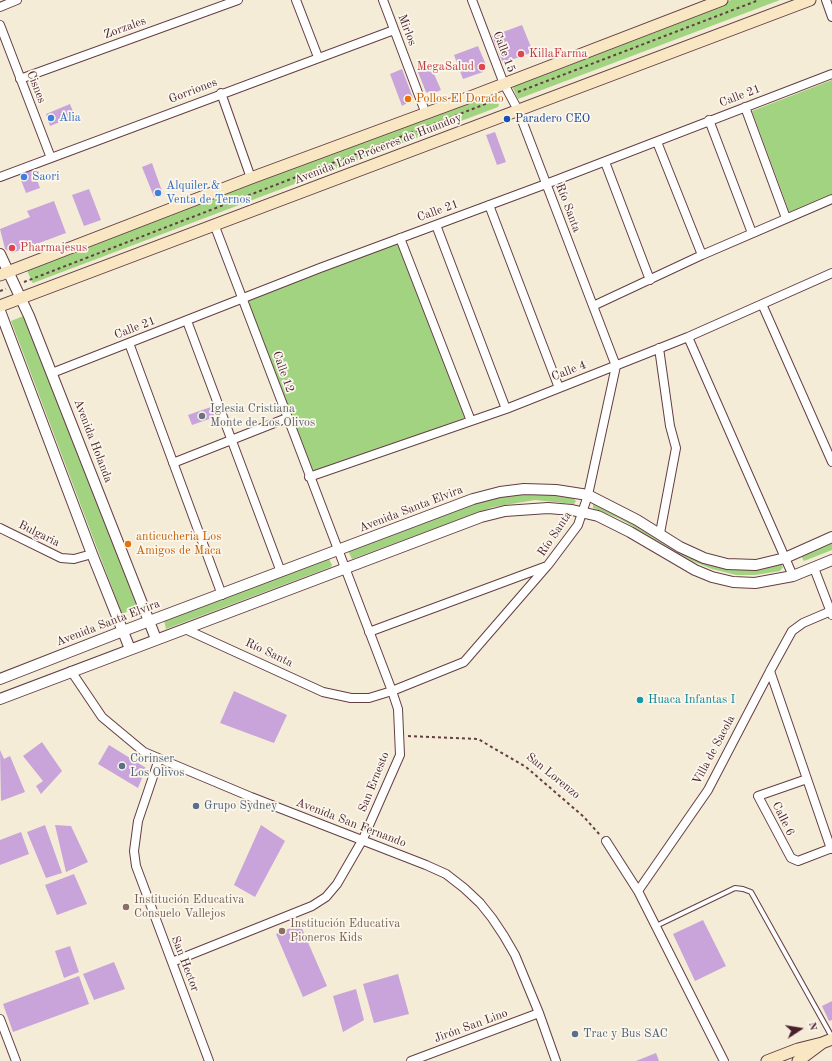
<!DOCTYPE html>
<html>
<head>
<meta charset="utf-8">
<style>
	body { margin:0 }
	#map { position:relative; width:832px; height:1061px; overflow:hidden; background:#f4ecd6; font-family:"Old Standard TT",serif }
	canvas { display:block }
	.north { position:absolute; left:780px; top:1009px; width:40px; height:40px; -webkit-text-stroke:3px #fbf7ec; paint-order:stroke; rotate:78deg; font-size:11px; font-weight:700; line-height:16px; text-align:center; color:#4a1f2b }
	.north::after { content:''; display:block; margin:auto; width:14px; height:18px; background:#4a1f2b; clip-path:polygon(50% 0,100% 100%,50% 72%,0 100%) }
</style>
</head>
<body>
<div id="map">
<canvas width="832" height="1061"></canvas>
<div class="north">N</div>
</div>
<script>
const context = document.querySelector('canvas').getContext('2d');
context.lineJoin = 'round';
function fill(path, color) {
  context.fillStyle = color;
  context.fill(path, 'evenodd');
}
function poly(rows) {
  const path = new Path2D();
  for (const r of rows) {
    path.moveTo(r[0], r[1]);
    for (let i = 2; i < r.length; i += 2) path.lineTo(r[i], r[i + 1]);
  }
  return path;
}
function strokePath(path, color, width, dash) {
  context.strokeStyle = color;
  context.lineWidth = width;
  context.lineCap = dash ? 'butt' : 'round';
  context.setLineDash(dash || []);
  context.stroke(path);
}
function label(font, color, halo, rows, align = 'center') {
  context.font = font + ' "Old Standard TT",serif';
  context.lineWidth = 3.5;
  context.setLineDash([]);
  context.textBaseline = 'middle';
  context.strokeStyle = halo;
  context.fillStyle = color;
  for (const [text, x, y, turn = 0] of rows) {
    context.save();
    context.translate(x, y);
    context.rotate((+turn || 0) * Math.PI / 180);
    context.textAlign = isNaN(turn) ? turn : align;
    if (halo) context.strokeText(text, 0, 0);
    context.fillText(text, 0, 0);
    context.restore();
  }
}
fill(poly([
	[731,0,780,0,518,99,512,86,513,83],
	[832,80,832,195,790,214,752,111],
	[493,90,499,105,498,107,33,283,32,282,26,268],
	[399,243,467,417,314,473,247,300],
	[26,315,137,607,122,614,11,321],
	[528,493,558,495,573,498,576,501,574,504,535,500,493,507,352,559,348,551,467,505,499,496],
	[593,503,596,503,705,562,780,562,783,567,780,571,755,575,736,575,712,569,692,561,620,519,593,508],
	[832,540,832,550,804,561,801,556],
	[326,558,329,559,332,565,331,567,166,629,164,620]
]), '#a2d381');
fill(poly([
	[522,25,533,52,503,63,492,36],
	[478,46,486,65,483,72,463,79,454,55],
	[431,67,441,90,431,94,426,92,418,72],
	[402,69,413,98,407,103,402,106,390,74],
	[70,104,75,116,50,126,46,114],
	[495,132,506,162,497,165,486,135],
	[152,163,163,194,154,197,142,167],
	[33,169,40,188,26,193,19,175],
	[89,189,101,220,84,226,72,195],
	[54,201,66,233,12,253,5,249,0,229,30,217,27,211],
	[211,407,215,417,192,425,188,415],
	[234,691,287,715,274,743,220,723],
	[42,742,62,771,41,794,36,786,43,781,23,756],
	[109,745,146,768,138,788,98,764],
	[0,750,4,759,10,756,25,792,1,801],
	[45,825,62,873,46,878,27,832],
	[55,825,71,826,88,862,66,872],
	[261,825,285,841,255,897,234,885],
	[21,832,29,854,0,865,0,840],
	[74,874,87,904,57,915,45,885],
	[703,920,726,966,695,981,673,934],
	[300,924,327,986,303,997,276,934],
	[70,946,79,972,64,978,55,951],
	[114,962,125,989,94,1000,83,974],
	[398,974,409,1014,374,1023,363,984],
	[79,976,89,1004,13,1032,3,1004],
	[356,989,364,1020,343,1032,333,996],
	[832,1001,832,1020,829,1021,822,1006],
	[656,1053,659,1061,636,1061]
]), '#c8a4db');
const service = poly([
	[656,926,735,888,743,889,751,892,832,1037]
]);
const minor = poly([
	[296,0,318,57],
	[383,0,426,114],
	[826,0,832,17],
	[0,7,17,0],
	[0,25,51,158],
	[20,79,238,0],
	[221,93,251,178],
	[745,107,786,218],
	[709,120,752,233],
	[657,142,702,255],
	[605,162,650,280],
	[0,177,394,30],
	[489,205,559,388],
	[436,225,506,409],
	[400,238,471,421],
	[762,304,832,462],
	[593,306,702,255,832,199],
	[187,321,281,572],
	[688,337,793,576],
	[129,343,222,595],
	[659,348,670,426,676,448,660,533],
	[52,373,320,268,546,184,832,74],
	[173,463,287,418],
	[309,477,506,409,688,337,832,273],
	[0,528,61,558,74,559,92,554],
	[814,568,832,615],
	[185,629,323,692,351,698,369,698,392,691,464,662,548,565,578,525,588,495,616,366,518,110,504,84,472,0],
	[369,632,547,566],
	[71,671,102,717,144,752,251,797,426,865,446,874,464,888,480,903,492,918,504,936,515,955,539,1013,556,1061],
	[770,671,831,849],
	[159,759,138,821,134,851,136,866,209,1061],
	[807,779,758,796,791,858,798,861,832,848],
	[606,841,638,891,724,1061],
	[638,891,708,790,770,671,792,631,803,623,831,611],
	[172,962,312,906,326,897,337,884,363,839,400,755,398,709,392,691,214,224],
	[0,1019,16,1061],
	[411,1061,539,1013]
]);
const tertiary = poly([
	[0,254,29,316,156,639],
	[0,311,92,554,130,649],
	[0,679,123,631,473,499,500,492,524,489,556,490,588,495,637,520,680,547,704,558,727,564,756,565,785,558,832,537],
	[0,699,481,517,505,511,548,508,572,510,598,516,630,532,695,570,712,577,733,582,755,583,793,576,832,560]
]);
const secondary = poly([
	[0,275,251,178,470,97,722,0],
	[0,306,810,0],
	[767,1061,798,1049,822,1043],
	[798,1061,822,1043,832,1039]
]);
strokePath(service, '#643e45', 6);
strokePath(minor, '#643e45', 10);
strokePath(tertiary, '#643e45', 12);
strokePath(secondary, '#643e45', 13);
strokePath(poly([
	[518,92,759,0],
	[24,282,501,98],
	[0,291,6,289],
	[408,736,478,739,526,767,584,817,600,835]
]), '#643e45', 2, [3, 3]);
strokePath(service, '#fff', 4);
strokePath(minor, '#fff', 8);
strokePath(tertiary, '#fff', 10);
strokePath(secondary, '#f9e7c3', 11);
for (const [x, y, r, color] of [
	[521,54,4,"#e0444e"],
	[482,67,4,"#e0444e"],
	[408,99,4,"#e8710a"],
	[51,118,4,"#3f7fe0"],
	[507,119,4,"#1a4fb4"],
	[24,177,4,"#3f7fe0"],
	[158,193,4,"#3f7fe0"],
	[12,248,4,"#e0444e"],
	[202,416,4,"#6b7280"],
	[128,544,4,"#e8710a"],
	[640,700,4,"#0f9aa8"],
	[122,766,4,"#5c6f8a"],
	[196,806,4,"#5c6f8a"],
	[126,907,4,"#8d6e63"],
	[282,931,4,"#8d6e63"],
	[575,1034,4,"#5c6f8a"]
]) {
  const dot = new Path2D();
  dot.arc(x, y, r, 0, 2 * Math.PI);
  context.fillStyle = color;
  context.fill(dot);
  strokePath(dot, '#fbf7ec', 1.5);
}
label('12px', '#4a1f2b', '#fbf7ec', [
	["Zorzales",125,28,-20],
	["Mirlos",407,30,69],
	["Calle 15",504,52,69],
	["Cisnes",36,87,69],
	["Gorriones",193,91,-21],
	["Calle 21",740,96,-21],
	["Avenida Los Próceres de Huandoy",378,149,-21],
	["Río Santa",568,208,69],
	["Calle 21",438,211,-20],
	["Calle 21",135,328,-21],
	["Calle 4",569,371,-21],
	["Calle 12",283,372,70],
	["Avenida Holanda",93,441,69],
	["Avenida Santa Elvira",411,509,-21],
	["Bulgaria",39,534,26],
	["Río Santa",555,534,-56],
	["Avenida Santa Elvira",108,623,-21],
	["Río Santa",269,653,25],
	["Villa de Sacola",714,750,-62],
	["San Lorenzo",553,776,39],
	["San Ernesto",374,782,-68],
	["Calle 6",783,819,64],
	["Avenida San Fernando",351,823,21],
	["San Hector",185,964,69],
	["Jirón San Lino",471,1026,-20]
]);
label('12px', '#be3a42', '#fbf7ec', [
	["KillaFarma",529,54],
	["MegaSalud",474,67,"right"],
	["Pharmajesus",20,248]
], 'left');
label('12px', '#c56008', '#fbf7ec', [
	["Pollos El Dorado",416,99],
	["anticucheria Los",136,537],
	["Amigos de Maca",136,551]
], 'left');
label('12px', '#366cbe', '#fbf7ec', [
	["Alia",59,118],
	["Saori",32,177],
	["Alquiler &",166,186],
	["Venta de Ternos",166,200]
], 'left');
label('12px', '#164399', '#fbf7ec', [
	["Paradero CEO",515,119]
], 'left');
label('12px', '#5b616d', '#fbf7ec', [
	["Iglesia Cristiana",210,409],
	["Monte de Los Olivos",210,423]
], 'left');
label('12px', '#0d838f', '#fbf7ec', [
	["Huaca Infantas I",648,700]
], 'left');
label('12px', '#4e5e75', '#fbf7ec', [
	["Corinser",130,759],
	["Los Olivos",130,773],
	["Grupo Sydney",204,806],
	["Trac y Bus SAC",583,1034]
], 'left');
label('12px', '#785e54', '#fbf7ec', [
	["Institución Educativa",134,900],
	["Consuelo Vallejos",134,914],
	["Institución Educativa",290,924],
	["Pioneros Kids",290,938]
], 'left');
</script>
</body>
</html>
